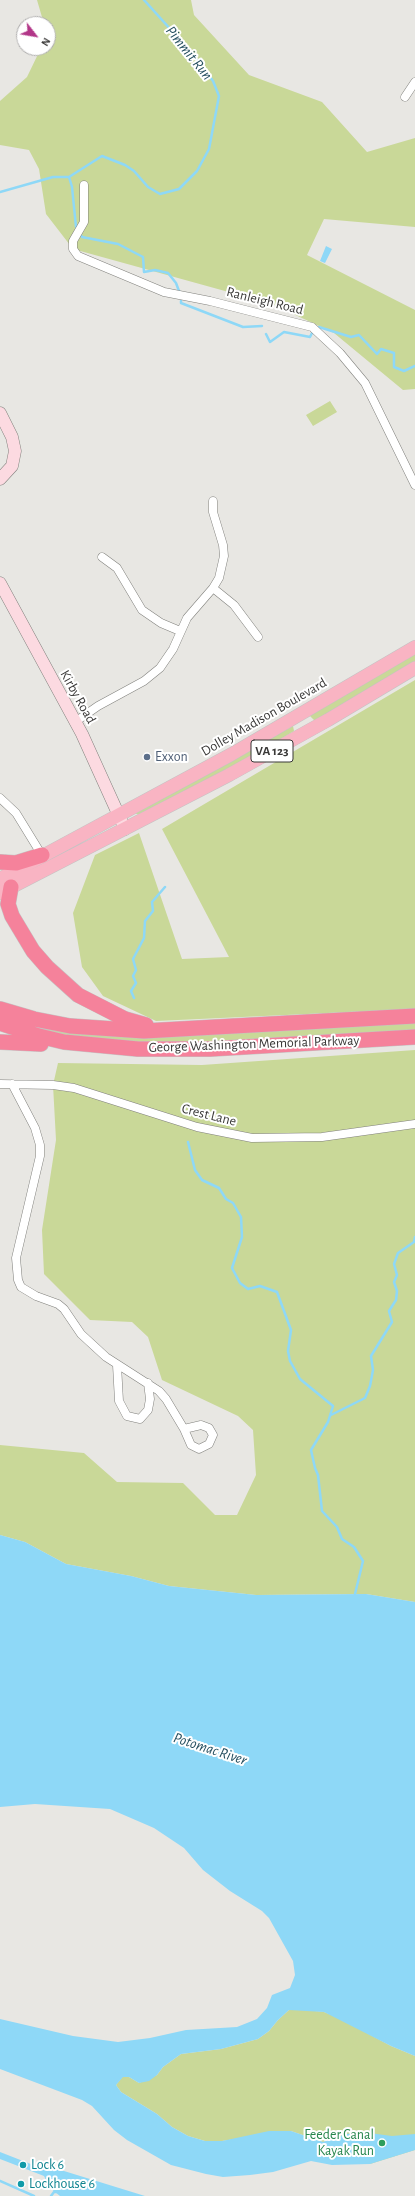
<!DOCTYPE html>
<html>
<head>
<meta charset="utf-8">
<style>
	body { margin:0 }
	#map { position:relative; width:415px; height:2196px; overflow:hidden; background:#e8e7e3; font-family:"Alegreya Sans",sans-serif }
	canvas { display:block }
	.north { position:absolute; left:16px; top:16px; width:40px; height:40px; box-sizing:border-box; background:#fff; border:1px solid #b0afaf; border-radius:50%; rotate:121deg; font-size:11px; font-weight:700; line-height:16px; text-align:center; color:#393837 }
	.north::after { content:''; display:block; margin:auto; width:14px; height:18px; background:#b23688; clip-path:polygon(50% 0,100% 100%,50% 72%,0 100%) }
</style>
</head>
<body>
<div id="map">
<canvas width="415" height="2196"></canvas>
<div class="north">N</div>
</div>
<script>
const context = document.querySelector('canvas').getContext('2d');
context.lineJoin = 'round';
function fill(path, color) {
  context.fillStyle = color;
  context.fill(path, 'evenodd');
}
function poly(rows) {
  const path = new Path2D();
  for (const r of rows) {
    path.moveTo(r[0], r[1]);
    for (let i = 2; i < r.length; i += 2) path.lineTo(r[i], r[i + 1]);
  }
  return path;
}
function strokePath(path, color, width, dash) {
  context.strokeStyle = color;
  context.lineWidth = width;
  context.lineCap = dash ? 'butt' : 'round';
  context.setLineDash(dash || []);
  context.stroke(path);
}
function label(font, color, halo, rows, align = 'center') {
  context.font = font + ' "Alegreya Sans",sans-serif';
  context.lineWidth = 4;
  context.setLineDash([]);
  context.textBaseline = 'middle';
  context.strokeStyle = halo;
  context.fillStyle = color;
  for (const [text, x, y, turn = 0] of rows) {
    context.save();
    context.translate(x, y);
    context.rotate((+turn || 0) * Math.PI / 180);
    context.textAlign = isNaN(turn) ? turn : align;
    if (halo) context.strokeText(text, 0, 0);
    context.fillText(text, 0, 0);
    context.restore();
  }
}
fill(poly([
	[37,0,191,0,194,15,249,75,322,102,367,152,415,138,415,227,324,219,307,255,415,310,415,389,403,390,334,333,272,304,73,249,46,214,39,169,29,150,0,145,0,101,27,77,41,48,48,48,48,24,44,24],
	[330,401,337,412,313,426,306,415],
	[415,650,415,662,315,721,310,716,311,713],
	[415,680,415,1009,156,1021,103,996,82,967,73,913,95,855,139,833,182,959,229,957,162,829],
	[293,726,294,731,251,757,140,815,134,813],
	[17,1018,60,1028,415,1018,415,1032,173,1045,101,1042,36,1031],
	[415,1050,415,1602,366,1594,256,1595,169,1586,131,1576,66,1564,25,1542,0,1535,0,1445,84,1453,117,1482,183,1483,215,1515,237,1515,256,1475,253,1430,238,1416,162,1380,148,1337,132,1322,90,1320,44,1274,42,1230,56,1140,53,1085,58,1063,202,1065],
	[298,2009,324,2012,339,2018,391,2046,415,2056,415,2150,370,2164,346,2134,323,2142,291,2131,222,2141,205,2141,188,2136,172,2127,157,2114,121,2092,116,2085,122,2077,129,2077,139,2083,157,2075,163,2067,181,2054,221,2049,258,2039,269,2031,278,2020,289,2010]
]), '#c9d898');
fill(poly([
	[326,246,332,249,325,263,320,261],
	[0,1535,25,1542,66,1564,131,1576,169,1586,256,1595,366,1594,415,1602,415,2056,391,2046,324,2012,289,2010,278,2020,269,2031,258,2039,221,2049,181,2054,163,2067,157,2075,149,2081,139,2083,129,2077,123,2077,116,2085,121,2092,157,2114,172,2127,188,2136,205,2141,222,2141,269,2131,291,2131,323,2142,346,2134,362,2132,392,2136,415,2134,415,2150,370,2164,332,2165,311,2161,273,2172,250,2175,223,2177,206,2174,171,2165,127,2140,114,2130,92,2106,82,2100,0,2069,0,2019,73,2036,118,2042,150,2038,186,2030,237,2027,257,2019,267,2008,272,1995,290,1988,295,1975,293,1961,269,1918,262,1911,230,1891,203,1870,184,1848,154,1828,110,1809,35,1804,0,1807],
	[0,2152,46,2170,48,2167,64,2171,145,2196,60,2196,50,2188,44,2176,0,2159]
]), '#8ed8f7');
strokePath(poly([
	[69,177,72,187,76,227],
	[0,192,53,177,69,177,102,156,125,165,134,171,148,187,160,194,179,189,197,171,209,149,219,96,213,81,190,51,144,0],
	[81,235,82,237,118,244,143,257,144,272,155,270,168,273,176,283,179,291],
	[181,301,181,303,243,327,262,326],
	[319,327,351,337,359,335,377,354,381,349,394,353,394,367,404,371,415,366],
	[266,334,270,342,284,332,310,337,312,333],
	[134,998,131,991,136,983,133,976,136,970,133,959,144,938,145,921,153,911,152,902,165,887],
	[188,1142,195,1170,202,1180,219,1188,226,1199,233,1203,241,1217,242,1237,232,1268,240,1283,248,1289,260,1286,277,1292,291,1330,288,1351,290,1361,300,1379,333,1406,328,1422,311,1450,315,1468,318,1475,322,1511,337,1527,342,1539,354,1547,363,1561,355,1594],
	[331,1415,365,1398,370,1386,373,1370,371,1356,392,1322,389,1311,396,1300,397,1291,394,1282,397,1275,394,1264,398,1253,414,1242,415,1237],
	[0,2181,34,2196],
	[51,2196,54,2192,57,2192]
]), '#8ed8f7', 2.5);
const street = poly([
	[405,97,415,82],
	[84,185,84,222,73,241,73,249,78,256,164,292,210,301,312,327,340,353,365,383,415,485],
	[102,557,117,568,142,610,161,623,180,631],
	[213,588,234,605,258,637],
	[75,722,98,706,144,681,160,668,173,649,187,618,213,588,219,578,224,556,223,545,213,512,213,501],
	[0,798,16,813,43,857],
	[0,1084,53,1085,74,1088,197,1127,252,1138,322,1137,415,1124],
	[12,1084,35,1128,40,1145,40,1156,16,1258,18,1280,21,1287,36,1296,58,1304,64,1309,81,1334,106,1357,159,1391,166,1399,184,1429],
	[117,1365,119,1401,127,1416,140,1419,148,1410,150,1399,148,1383],
	[201,1425,209,1428,213,1435,209,1444,199,1449,191,1445,184,1429,201,1425]
]);
const secondary = poly([
	[0,413,12,437,15,451,12,466,0,479],
	[0,583,82,734,125,829]
]);
const primary = poly([
	[0,879,232,754,415,647],
	[0,893,229,775,328,720,415,668]
]);
const highway = poly([
	[0,862,16,863,42,855],
	[11,887,8,904,12,916,33,951,47,967,78,995,125,1019,146,1025],
	[0,1009,34,1019,70,1026,144,1031,415,1016],
	[0,1023,39,1036,64,1042,138,1049,210,1049,415,1037],
	[0,1042,41,1044]
]);
strokePath(street, '#81817d', 9);
strokePath(secondary, '#81817d', 13);
strokePath(primary, '#c4c3c3', 14);
strokePath(highway, '#c4c3c3', 16);
strokePath(street, '#fff', 8);
strokePath(secondary, '#fcdae1', 12);
strokePath(primary, '#f9b4c3', 13);
strokePath(highway, '#f5829b', 15);
for (const [x, y, r, color] of [
	[147,757,4,"#5c6f8a"],
	[382,2143,4,"#2e9e5b"],
	[23,2165,4,"#0f9aa8"],
	[21,2184,4,"#0f9aa8"]
]) {
  const dot = new Path2D();
  dot.arc(x, y, r, 0, 2 * Math.PI);
  context.fillStyle = color;
  context.fill(dot);
  strokePath(dot, '#fff', 1.5);
}
for (const [x, y, w] of [
	[272,751,42]
]) {
  const box = new Path2D();
  box.roundRect(x - w / 2, y - 11, w, 22, 3);
  context.fillStyle = '#fff';
  context.fill(box);
  strokePath(box, '#393837', 1);
}
label('bold 13px', '#393837', null, [
	["VA 123",272,751]
]);
label('14px', '#393837', '#fff', [
	["Ranleigh Road",265,301,14],
	["Kirby Road",78,697,61],
	["Dolley Madison Boulevard",264,717,-30],
	["George Washington Memorial Parkway",254,1044,-2],
	["Crest Lane",209,1115,14]
]);
label('14px', '#4e5e75', '#fff', [
	["Exxon",155,757]
], 'left');
label('14px', '#27864d', '#fff', [
	["Feeder Canal",374,2135],
	["Kayak Run",374,2151]
], 'right');
label('14px', '#0d838f', '#fff', [
	["Lock 6",31,2165],
	["Lockhouse 6",29,2184]
], 'left');
label('italic 15px', '#244e5f', '#fff', [
	["Pimmit Run",189,53,51],
	["Potomac River",210,1749,18]
]);
</script>
</body>
</html>
